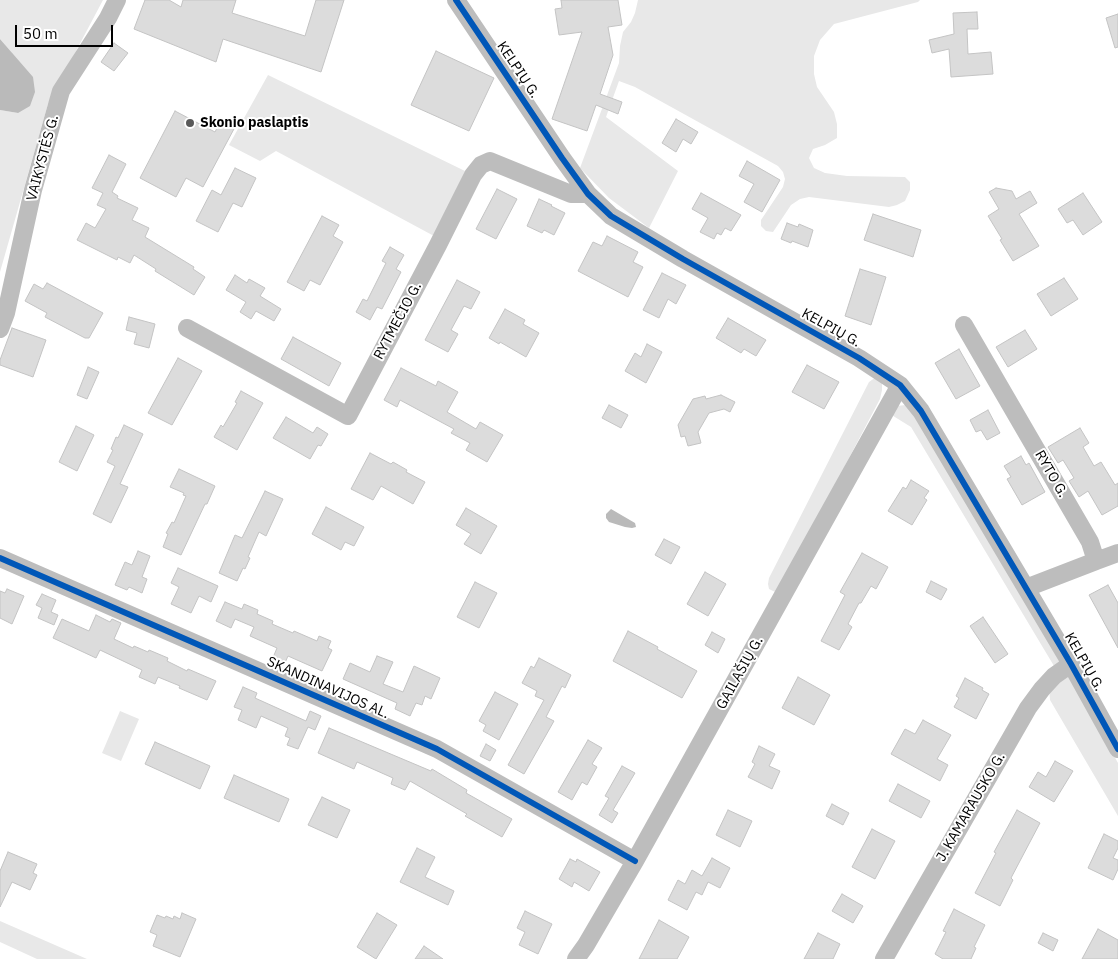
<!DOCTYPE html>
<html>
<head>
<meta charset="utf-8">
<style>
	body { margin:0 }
	#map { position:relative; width:1118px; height:959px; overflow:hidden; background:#fff; font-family:"IBM Plex Sans",sans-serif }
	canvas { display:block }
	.scale { position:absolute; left:15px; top:25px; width:98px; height:22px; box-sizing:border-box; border:2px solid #000; border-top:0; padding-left:6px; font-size:15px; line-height:18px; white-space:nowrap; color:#000; -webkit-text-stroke:4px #fff; paint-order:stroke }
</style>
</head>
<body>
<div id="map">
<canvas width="1118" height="959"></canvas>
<div class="scale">50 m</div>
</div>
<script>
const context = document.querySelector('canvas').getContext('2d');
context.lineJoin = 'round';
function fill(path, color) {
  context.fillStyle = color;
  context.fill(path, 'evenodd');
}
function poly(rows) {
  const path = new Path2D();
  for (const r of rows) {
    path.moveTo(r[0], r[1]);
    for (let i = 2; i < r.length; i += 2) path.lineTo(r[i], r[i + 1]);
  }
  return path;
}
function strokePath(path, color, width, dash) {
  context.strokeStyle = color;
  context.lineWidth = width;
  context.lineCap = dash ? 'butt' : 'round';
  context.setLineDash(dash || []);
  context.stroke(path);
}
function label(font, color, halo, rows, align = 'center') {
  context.font = font + ' "IBM Plex Sans",sans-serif';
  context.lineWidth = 4;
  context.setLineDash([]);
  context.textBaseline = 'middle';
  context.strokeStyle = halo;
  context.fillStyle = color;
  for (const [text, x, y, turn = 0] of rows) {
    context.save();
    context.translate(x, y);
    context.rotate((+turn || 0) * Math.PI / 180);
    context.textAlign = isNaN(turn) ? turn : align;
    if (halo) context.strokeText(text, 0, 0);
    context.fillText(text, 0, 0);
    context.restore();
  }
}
fill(poly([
	[0,0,103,0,48,104,0,272,0,110,18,113,12,53,0,39],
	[638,0,920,0,918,2,834,24,820,40,814,56,814,74,817,87,834,112,837,124,837,138,825,145,813,149,809,158,814,168,825,173,847,176,905,177,910,182,910,190,905,201,897,205,889,207,809,197,800,199,791,205,773,232,766,231,761,226,761,220,783,187,785,179,783,172,778,166,635,87,619,81,606,117,678,171,649,228,609,198,580,168,619,63,620,46,623,32,631,22,635,13],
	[268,75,465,171,434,236,276,151,260,161,229,145],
	[876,377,882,382,882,390,880,399,778,593,773,591,769,589,768,584,769,578,869,382],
	[906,405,911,408,998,550,1118,763,1118,816,1050,700,1048,674,1054,666,911,427,890,414,896,406],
	[120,711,139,719,121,761,102,753],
	[0,921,87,959,37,959,0,942]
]), '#e8e8e8');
fill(poly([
	[0,39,33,77,35,92,30,106,18,113,0,110],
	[611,509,635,523,636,527,632,528,625,527,609,522,606,518,606,514]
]), '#bababa');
const building = poly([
	[145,0,169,0,181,7,183,0,236,0,232,13,305,36,316,0,344,0,321,72,223,39,216,62,134,29,145,0],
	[561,0,618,0,622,25,608,27,613,55,600,94,622,102,618,114,596,105,587,131,552,119,582,32,559,35,555,9,562,8,561,0],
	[977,12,978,29,967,29,968,54,991,52,993,74,951,77,949,49,932,53,929,40,954,34,953,13,977,12],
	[1118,14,1118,47,1115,48,1106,18,1118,14],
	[114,43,128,53,114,71,101,62,114,43],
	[436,51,494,78,469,131,411,105,436,51],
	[175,111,215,132,221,120,235,127,203,187,186,178,176,197,140,178,175,111],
	[676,119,698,132,691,144,683,139,676,152,662,143,676,119],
	[109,155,126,164,112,192,118,196,117,198,138,208,132,220,149,228,145,237,194,267,193,269,205,277,194,295,155,271,156,269,134,255,130,263,118,257,117,260,77,240,86,223,95,228,106,209,97,205,103,193,92,188,109,155],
	[747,161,780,180,762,212,744,202,754,184,739,176,747,161],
	[235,168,256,178,242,207,233,203,218,232,196,221,212,190,221,195,235,168],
	[996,188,1012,191,1016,199,1030,191,1037,203,1019,214,1039,246,1013,261,1000,240,1002,239,988,216,999,209,989,192,996,188],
	[497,189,517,199,496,239,476,229,497,189],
	[701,193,741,215,731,231,725,228,721,235,717,233,714,239,700,232,708,218,692,209,701,193],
	[1083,193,1102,222,1083,235,1073,220,1067,223,1058,209,1083,193],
	[539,199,552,205,551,206,565,213,554,235,544,230,542,233,527,226,539,199],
	[873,214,921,230,913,257,864,240,873,214],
	[322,216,339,225,333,236,343,242,320,285,310,280,304,291,287,282,322,216],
	[787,223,798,227,799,224,813,230,808,247,792,241,791,243,781,239,787,223],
	[607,236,638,252,633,262,643,267,628,297,578,271,593,242,602,246,607,236],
	[390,247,404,255,396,269,401,272,382,309,377,307,370,320,356,312,363,299,367,301,386,263,382,261,390,247],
	[860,269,886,277,871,325,845,316,860,269],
	[662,273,686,285,676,304,668,299,659,318,643,310,662,273],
	[235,275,247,283,249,279,265,288,260,296,281,309,274,321,256,311,251,319,240,312,246,302,226,290,235,275],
	[1064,278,1078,299,1051,316,1037,294,1064,278],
	[457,280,480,292,471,309,464,306,451,330,458,334,448,352,425,340,457,280],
	[47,283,103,313,89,338,85,338,45,317,47,313,25,301,34,284,43,289,47,283],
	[505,309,525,320,523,324,539,333,526,357,500,342,499,344,489,338,505,309],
	[129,317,155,324,149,348,134,344,137,333,126,330,129,317],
	[728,318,766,340,756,356,744,349,741,353,716,338,728,318],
	[12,328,46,340,33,377,0,365,0,360,12,328],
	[1025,330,1037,349,1008,367,996,347,1025,330],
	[293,337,341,363,329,386,281,359,293,337],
	[647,344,662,352,646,383,625,371,635,353,641,357,647,344],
	[959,349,980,386,956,399,935,363,959,349],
	[178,358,202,371,172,425,148,413,178,358],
	[807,365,839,382,824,409,792,392,807,365],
	[88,367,99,372,87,399,77,395,88,367],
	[401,368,436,386,438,381,458,392,447,412,476,429,480,422,503,435,487,462,466,450,470,443,451,433,454,429,400,400,397,407,384,400,401,368],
	[241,391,263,403,237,450,214,437,221,425,223,427,237,403,235,402,241,391],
	[721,395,735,402,730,412,724,409,709,413,698,432,701,443,688,446,685,436,681,437,678,425,693,399,705,396,706,399,721,395],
	[609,405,628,415,621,428,602,418,609,405],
	[988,410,1000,433,987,440,981,430,976,432,970,420,988,410],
	[286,417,313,433,317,427,328,434,321,446,318,445,310,459,273,438,286,417],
	[124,425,143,434,120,484,128,487,111,523,93,514,115,466,107,462,113,450,111,449,116,437,118,438,124,425],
	[76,426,94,435,77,471,59,462,76,426],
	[1080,428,1089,443,1083,447,1094,466,1101,462,1115,485,1118,483,1118,506,1102,515,1088,491,1079,497,1069,481,1074,478,1063,460,1058,463,1048,447,1080,428],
	[370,453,391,464,393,462,407,470,406,472,425,482,413,504,381,486,373,500,351,489,370,453],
	[1021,456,1026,465,1029,463,1045,492,1022,505,1007,479,1011,477,1004,466,1021,456],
	[179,469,215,486,207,504,205,504,181,555,163,547,168,534,166,533,172,522,174,523,186,496,183,495,184,493,170,487,179,469],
	[911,480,929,491,924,498,927,500,912,525,888,511,903,487,906,489,911,480],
	[265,491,283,499,266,536,259,532,248,557,250,558,245,569,243,568,237,581,219,573,235,535,242,538,265,491],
	[326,507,364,527,354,546,345,542,341,550,312,534,326,507],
	[466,508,497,526,481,554,464,544,471,534,456,525,466,508],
	[664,539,680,547,671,564,655,555,664,539],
	[138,551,150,556,142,577,147,579,142,593,129,587,127,590,115,585,125,562,132,565,138,551],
	[862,553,888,567,876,589,871,586,861,603,859,603,848,624,852,627,839,650,821,641,845,595,840,592,862,553],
	[178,568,218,586,211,602,199,596,191,613,171,604,179,587,171,583,178,568],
	[705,572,726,584,708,616,687,604,705,572],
	[931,581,947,589,941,600,926,592,931,581],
	[475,582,497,593,479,628,457,617,475,582],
	[1108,585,1118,603,1118,648,1089,595,1108,585],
	[7,589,24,596,12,624,0,618,0,591,5,593,7,589],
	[42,594,56,600,51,612,58,615,54,625,38,618,42,608,36,605,42,594],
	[225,602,242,609,244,604,258,610,257,614,273,621,272,624,293,633,294,631,317,641,319,636,331,641,328,648,332,650,322,671,288,656,284,665,272,660,277,648,250,636,254,627,235,619,231,628,216,621,225,602],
	[96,615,110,622,112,619,121,623,114,639,133,648,134,646,148,652,149,650,168,658,167,661,187,671,188,669,216,681,207,700,179,688,180,686,158,677,155,684,139,677,142,670,100,650,96,658,53,638,62,619,89,631,96,615],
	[983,617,1008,654,995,663,970,626,983,617],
	[628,631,658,647,657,649,697,671,682,698,613,661,628,631],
	[712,632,725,639,718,653,705,645,712,632],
	[377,656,393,662,383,684,403,692,414,666,440,678,431,699,425,696,422,705,416,703,410,716,395,709,397,703,343,679,350,663,370,672,377,656],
	[539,658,571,675,565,688,562,686,546,717,554,721,524,774,508,765,544,700,535,696,537,691,522,683,531,666,534,668,539,658],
	[798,677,830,695,814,725,782,708,798,677],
	[965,678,983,688,982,690,989,694,976,719,954,707,959,698,956,696,965,678],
	[243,687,257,693,255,698,306,721,310,711,321,716,315,730,308,727,298,749,287,745,290,738,285,736,288,728,261,716,256,728,238,720,242,710,234,707,243,687],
	[495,692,518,704,499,740,483,731,486,725,479,721,495,692],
	[923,720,951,735,937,759,948,765,940,781,891,754,905,729,915,734,923,720],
	[329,728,431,771,432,769,467,790,466,793,512,819,502,837,465,816,467,814,410,781,405,790,391,784,393,778,357,762,354,769,318,753,329,728],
	[588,740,602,748,592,764,597,767,587,785,582,782,572,800,558,792,588,740],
	[155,742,210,766,200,789,145,764,155,742],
	[486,744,496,750,490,761,480,756,486,744],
	[759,746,775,754,769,766,780,771,772,789,748,777,755,764,752,762,759,746],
	[1055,761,1073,771,1054,802,1029,787,1038,772,1046,777,1055,761],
	[622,766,635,773,613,810,618,813,612,823,599,815,609,798,605,796,622,766],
	[234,775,289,799,279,822,224,798,234,775],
	[898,784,930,801,921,818,889,801,898,784],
	[322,797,350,810,337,838,308,825,322,797],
	[832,804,849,813,843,825,826,816,832,804],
	[728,810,752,821,740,847,716,835,728,810],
	[1017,810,1040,823,1011,878,1013,880,1000,906,975,893,996,853,994,852,1017,810],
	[872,829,895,841,875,879,852,867,872,829],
	[1104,834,1118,841,1118,848,1113,858,1118,860,1118,869,1113,880,1088,868,1104,834],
	[417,848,435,857,425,877,454,891,448,905,400,882,417,848],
	[8,852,37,864,33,873,37,875,30,890,12,882,0,907,0,871,8,852],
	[712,858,730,868,720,888,708,882,702,895,696,892,687,910,668,900,678,880,685,884,692,870,702,876,712,858],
	[570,859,576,862,577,859,600,872,589,891,574,882,572,887,559,879,570,859],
	[842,894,863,906,853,923,832,911,842,894],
	[954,909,985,925,974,947,976,948,971,959,943,959,935,954,946,932,943,931,954,909],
	[525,911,552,924,538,954,519,945,525,932,517,928,525,911],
	[182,913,196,919,180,957,153,946,157,935,150,932,157,915,165,918,166,916,173,919,174,916,180,919,182,913],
	[377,913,397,925,376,959,357,947,377,913],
	[659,920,689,937,677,959,639,959,659,920],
	[1098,929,1118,940,1118,959,1082,959,1098,929],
	[818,933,840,944,833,959,804,959,818,933],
	[1043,933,1058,940,1053,951,1038,943,1043,933],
	[424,946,443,959,415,959,424,946]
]);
fill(building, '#dcdcdc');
strokePath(building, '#c4c4c4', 1);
strokePath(poly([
	[456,0,562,158,588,194,611,216,683,259,859,358,900,385,921,411,1071,664,1118,749],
	[964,325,1090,542,1096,561,1026,588],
	[187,328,348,416,438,245,473,175,481,165,490,161,571,194,588,194],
	[0,329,6,313,33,190,61,91,108,18,117,0],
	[0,558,437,749,635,861],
	[1096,561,1118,553],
	[576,959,586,945,635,861,900,385],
	[884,959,1028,708,1042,689,1054,676,1071,664]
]), '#bdbdbd', 18);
strokePath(poly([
	[456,0,562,158,588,194,611,216,683,259,859,358,900,385,921,411,1071,664,1118,749],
	[0,558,437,749,635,861]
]), '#0057b8', 6);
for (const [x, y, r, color] of [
	[190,123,5,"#595959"]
]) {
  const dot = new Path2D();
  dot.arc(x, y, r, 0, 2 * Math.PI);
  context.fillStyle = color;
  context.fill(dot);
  strokePath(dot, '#fff', 2);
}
label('14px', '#000', '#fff', [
	["KELPIŲ G.",518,70,56],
	["VAIKYSTĖS G.",43,158,-75],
	["RYTMEČIO G.",398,321,-62],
	["KELPIŲ G.",831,328,29],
	["RYTO G.",1051,474,60],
	["KELPIŲ G.",1084,662,60],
	["GAILAŠIŲ G.",740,673,-61],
	["SKANDINAVIJOS AL.",328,688,24],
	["J. KAMARAUSKO G.",971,807,-60]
]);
label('bold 14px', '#000', '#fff', [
	["Skonio paslaptis",200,123]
], 'left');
</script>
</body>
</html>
